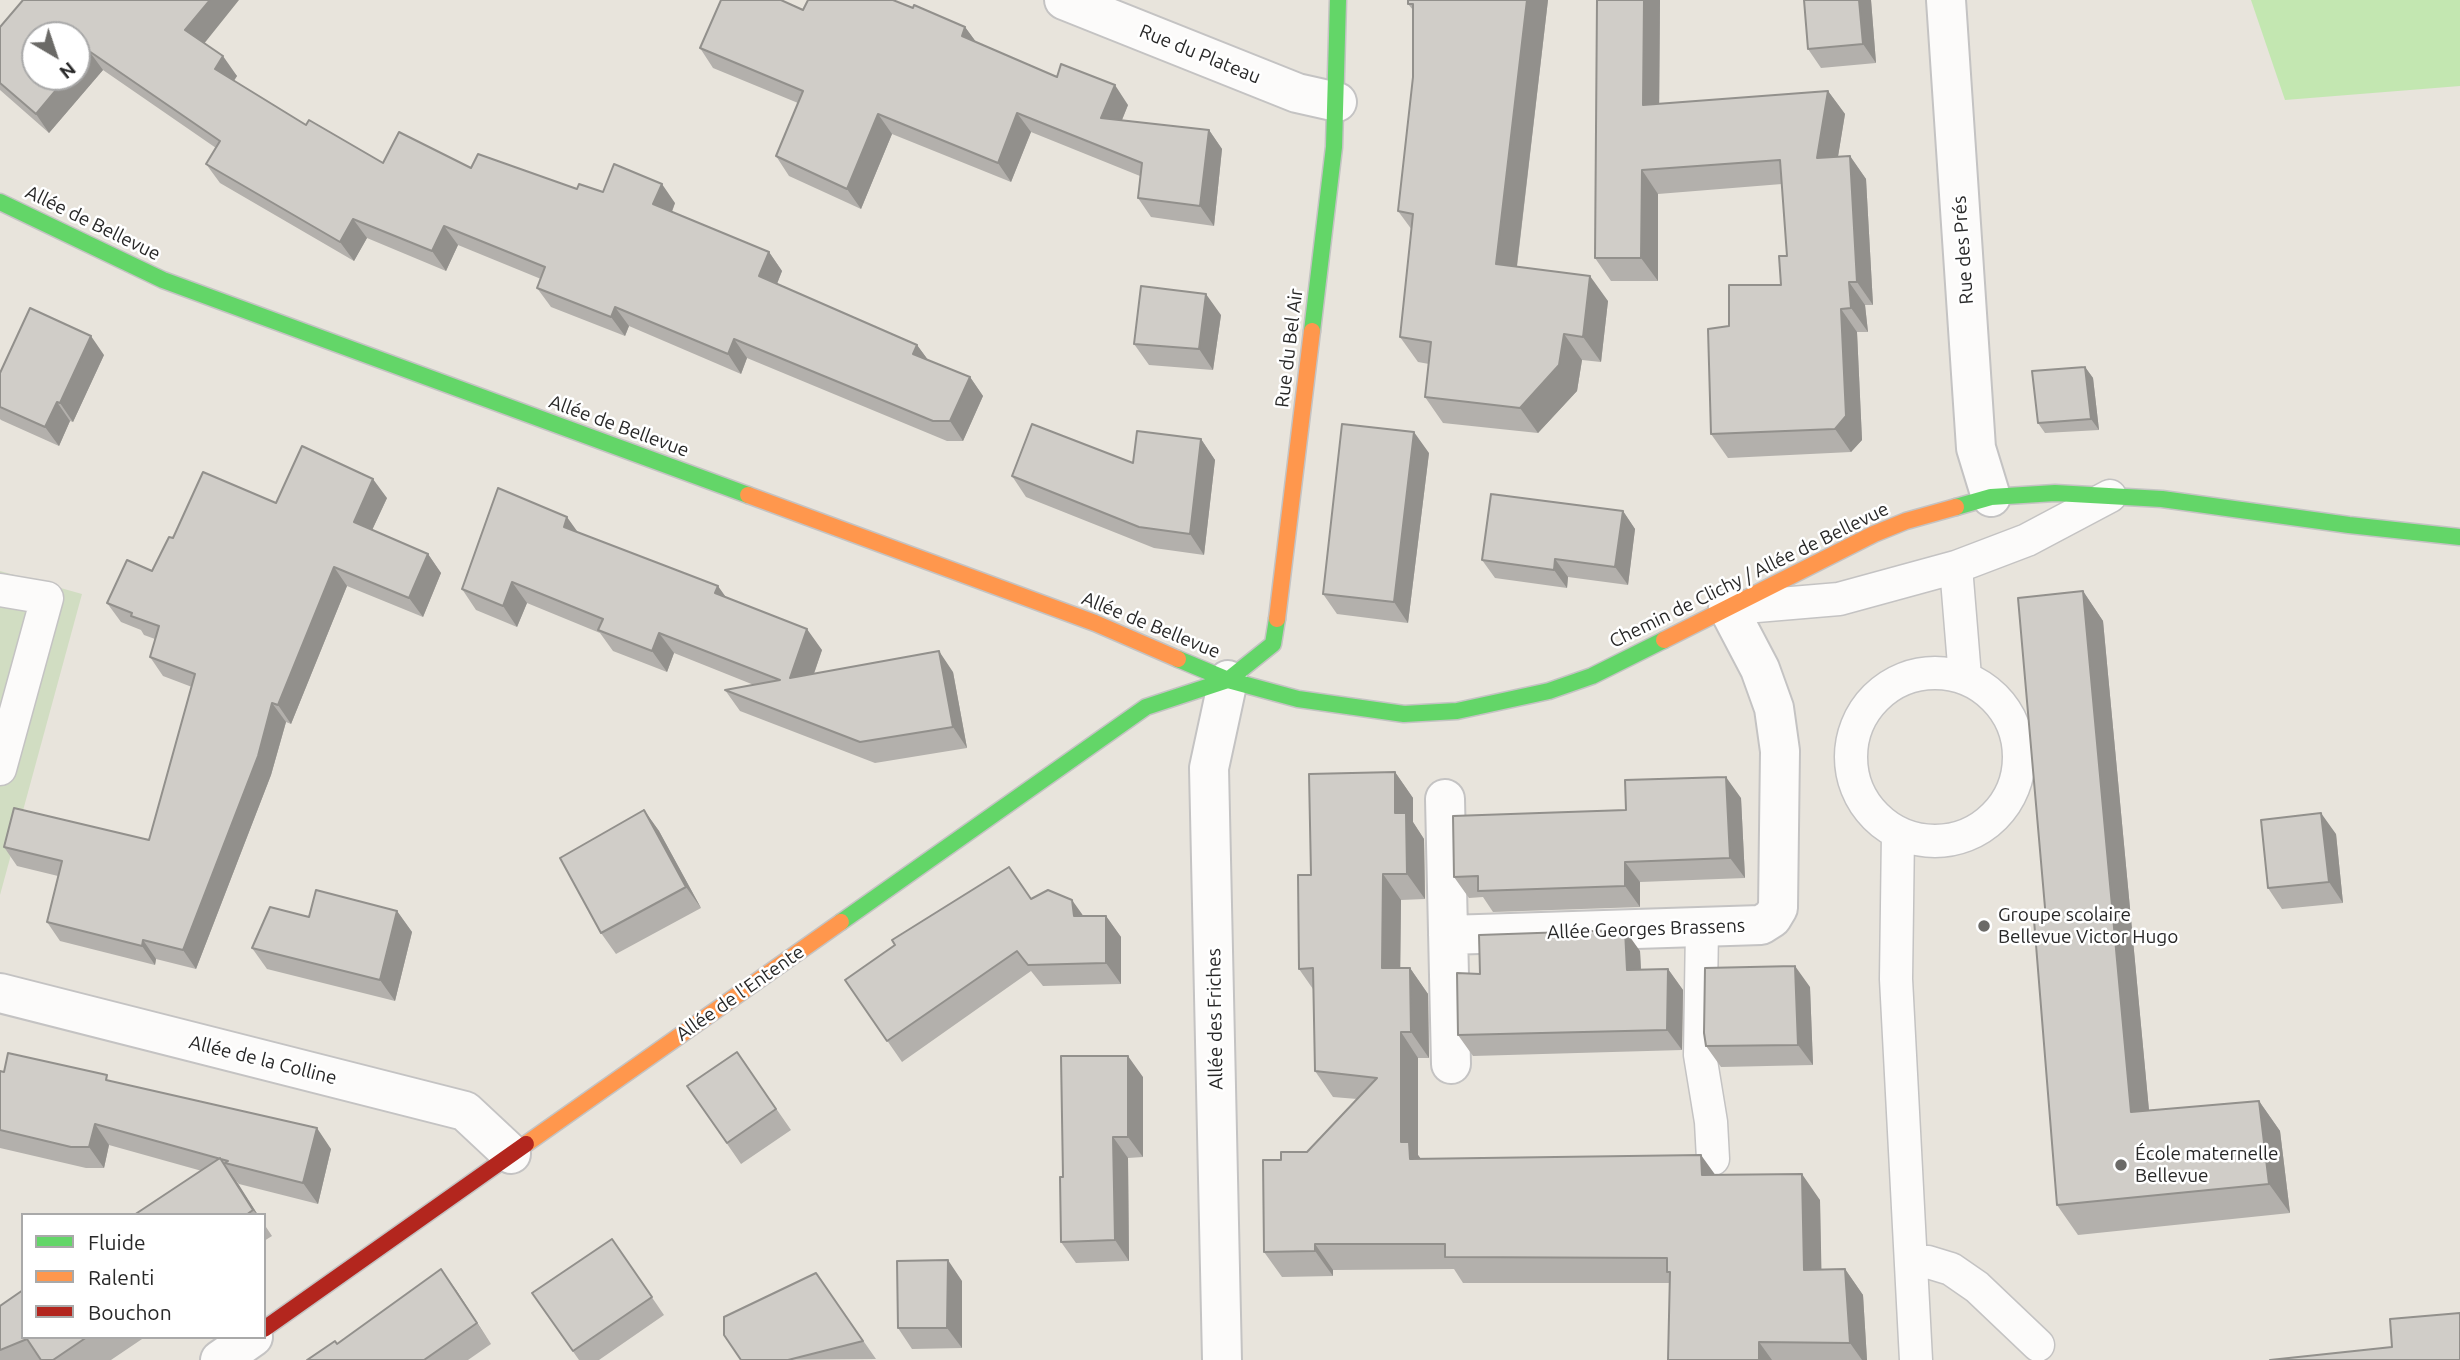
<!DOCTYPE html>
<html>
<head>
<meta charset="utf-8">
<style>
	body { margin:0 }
	#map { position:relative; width:2460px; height:1360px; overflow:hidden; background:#e8e4dc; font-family:Ubuntu,sans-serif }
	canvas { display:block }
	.legend { position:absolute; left:21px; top:1213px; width:245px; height:126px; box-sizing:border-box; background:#fff; border:2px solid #a9a9a9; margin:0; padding:9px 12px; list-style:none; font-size:21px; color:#282828 }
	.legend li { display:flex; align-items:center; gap:14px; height:35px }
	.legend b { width:35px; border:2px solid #a9a9a9 }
	.north { position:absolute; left:21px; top:21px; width:70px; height:70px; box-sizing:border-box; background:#fff; border:2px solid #a9a9a9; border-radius:50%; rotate:141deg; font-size:19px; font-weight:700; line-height:28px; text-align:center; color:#282828 }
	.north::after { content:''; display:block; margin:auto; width:24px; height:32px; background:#6b6a67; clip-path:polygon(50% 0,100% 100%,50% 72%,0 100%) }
</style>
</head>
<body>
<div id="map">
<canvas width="2460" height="1360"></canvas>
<ul class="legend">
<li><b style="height:9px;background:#63d668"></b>Fluide</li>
<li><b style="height:9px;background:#ff974d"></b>Ralenti</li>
<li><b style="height:9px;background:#b3261e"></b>Bouchon</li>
</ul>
<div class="north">N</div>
</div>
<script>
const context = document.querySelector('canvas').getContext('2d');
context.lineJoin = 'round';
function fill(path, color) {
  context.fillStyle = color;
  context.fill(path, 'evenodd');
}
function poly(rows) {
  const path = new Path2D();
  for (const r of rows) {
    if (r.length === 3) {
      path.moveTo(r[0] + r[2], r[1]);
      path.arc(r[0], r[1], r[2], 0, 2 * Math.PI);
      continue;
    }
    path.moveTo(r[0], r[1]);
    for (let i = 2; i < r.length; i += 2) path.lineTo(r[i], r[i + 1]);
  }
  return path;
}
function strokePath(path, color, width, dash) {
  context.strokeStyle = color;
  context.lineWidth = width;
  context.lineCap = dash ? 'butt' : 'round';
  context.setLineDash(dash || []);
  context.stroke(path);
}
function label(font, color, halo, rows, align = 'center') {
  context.font = font + ' Ubuntu,sans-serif';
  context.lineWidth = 5;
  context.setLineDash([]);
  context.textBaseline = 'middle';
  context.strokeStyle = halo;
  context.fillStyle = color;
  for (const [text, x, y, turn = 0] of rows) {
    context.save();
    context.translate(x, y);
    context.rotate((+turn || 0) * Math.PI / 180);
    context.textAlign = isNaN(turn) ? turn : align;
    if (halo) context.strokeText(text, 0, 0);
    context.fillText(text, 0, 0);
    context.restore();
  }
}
fill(poly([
	[2251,0,2460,0,2460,86,2285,100]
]), '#c3e7b1');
fill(poly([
	[0,571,82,594,0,895]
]), '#d1ddc2');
const lane = poly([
	[1956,567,1965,677],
	[0,590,47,598,0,769],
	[1733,608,1839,599,1956,567,2027,540,2110,496],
	[1935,757,84],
	[1898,833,1896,979,1916,1360],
	[1702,928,1700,1055,1711,1122,1713,1159],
	[1911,1261,1928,1262,1951,1269,1977,1287,2038,1345]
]);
const street = poly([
	[1064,0,1297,93,1337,102],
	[1946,0,1976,448,1991,497],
	[1445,799,1451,1064],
	[1448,935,1761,925,1772,918,1778,908,1780,751,1774,708,1760,669,1728,608],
	[0,993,465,1111,511,1154],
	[220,1360,253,1337],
	[1222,1360,1209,768,1228,680]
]);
const fast = poly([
	[0,202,163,280,748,495],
	[1312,331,1334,147,1338,0],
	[1956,507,1991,497,2055,493,2162,499,2349,525,2460,537],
	[1178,659,1228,680,1298,699,1404,714,1457,711,1549,691,1592,676,1664,640],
	[841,922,1146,707,1228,680,1273,644,1277,619]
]);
const slow = poly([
	[748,495,1095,623,1178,659],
	[1277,619,1312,331],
	[1664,640,1874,534,1906,521,1956,507],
	[526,1144,841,922]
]);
const jam = poly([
	[264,1329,526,1144]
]);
strokePath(lane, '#c4c3c3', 35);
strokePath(street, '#c4c3c3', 42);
strokePath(fast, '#c4c3c3', 19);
strokePath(slow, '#c4c3c3', 19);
strokePath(jam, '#c4c3c3', 19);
strokePath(lane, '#fcfbfa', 32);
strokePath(street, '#fcfbfa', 38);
strokePath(fast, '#63d668', 16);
strokePath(slow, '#ff974d', 16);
strokePath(jam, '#b3261e', 16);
fill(poly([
	[1408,0,1548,0,1517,267,1608,301,1601,362,1582,360,1577,391,1538,433,1443,423,1425,397,1429,364,1418,362,1400,337,1412,230,1398,211,1413,77,1413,10,1408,4],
	[1597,0,1660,0,1659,104,1828,91,1845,114,1838,156,1850,156,1866,179,1873,305,1865,305,1868,332,1857,332,1862,440,1851,452,1728,458,1711,434,1729,326,1781,285,1787,256,1782,184,1658,194,1658,281,1611,281,1595,258],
	[1871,0,1876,63,1821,68,1808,49],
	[913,8,965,27,976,42,1057,77,1128,105,1122,120,1209,130,1222,149,1214,226,1151,217,1138,198,1140,176,1031,132,1011,182,892,134,861,209,789,176,776,156,798,103,713,68,700,48,803,10],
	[0,27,204,43,237,76,234,81,306,125,383,163,471,168,577,189,675,203,672,212,769,252,782,271,777,284,917,345,928,360,970,377,983,396,963,441,947,441,747,358,741,374,629,326,625,336,551,307,537,288,541,279,458,245,446,271,367,238,354,261,220,183,206,164,216,148,103,70,49,133,0,90],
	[1221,315,1213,370,1149,365,1134,344],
	[104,355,73,422,70,421,59,446,1,420,0,419,0,373],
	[2085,367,2093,378,2099,430,2045,433,2038,423],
	[1201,439,1215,460,1204,555,1154,548,1026,497,1012,476,1133,463],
	[1429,453,1408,623,1337,614,1323,594],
	[387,498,372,530,428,554,441,573,423,617,347,586,291,724,286,722,271,775,196,969,156,959,155,965,60,941,47,922,58,876,17,866,4,847,149,840,192,687,163,676,150,657,155,639,144,635,141,630,121,622,107,603,152,571,173,538,276,503],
	[1623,511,1635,529,1628,585,1568,577,1567,588,1495,578,1482,560],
	[578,532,725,597,822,650,814,674,953,672,967,748,875,763,740,711,725,690,754,685,674,653,667,672,613,651,600,633,527,603,517,627,476,610,462,589],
	[2083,591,2103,621,2149,1111,2259,1101,2280,1131,2290,1213,2078,1235,2057,1205,2046,919],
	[1395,772,1413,798,1413,822,1424,839,1425,899,1401,900,1400,968,1410,968,1428,994,1429,1058,1418,1058,1418,1155,1421,1159,1715,1175,1820,1200,1821,1270,1845,1269,1863,1295,1867,1360,1668,1360,1670,1283,1463,1283,1454,1269,1333,1270,1333,1276,1282,1277,1264,1252,1281,1160,1307,1152,1357,1099,1333,1097,1315,1071,1313,989,1299,969,1311,875],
	[1741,798,1745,878,1640,882,1640,907,1493,912,1483,897,1469,898,1454,877,1626,810],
	[644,810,659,831,701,908,616,954,601,933],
	[2336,834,2343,903,2282,909,2268,888],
	[1031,899,1083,916,1106,916,1121,937,1121,984,1043,986,1031,971,902,1062,845,980],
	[397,911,412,932,395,1001,267,969,252,948,309,917],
	[1640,951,1641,970,1668,969,1683,990,1682,1050,1473,1056,1458,1035,1480,974],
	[1810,987,1813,1065,1721,1067,1706,1046],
	[737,1052,791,1130,741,1164,687,1086],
	[0,1071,111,1081,331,1149,318,1204,239,1184,235,1180,258,1215,134,1215,202,1171,109,1145,104,1168,86,1168,0,1148],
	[1143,1077,1143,1157,1128,1158,1129,1261,1076,1263,1061,1242,1063,1177],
	[264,1224,272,1236,264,1241],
	[612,1239,664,1315,599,1360,579,1360,532,1293],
	[816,1273,876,1359,741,1360],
	[962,1281,962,1348,912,1349,898,1328],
	[456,1290,491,1344,468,1360,307,1360,337,1344],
	[0,1306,23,1337,145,1337,111,1360,0,1360]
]), '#b3b0ac');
fill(poly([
	[210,0,239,0,199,50,185,30],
	[1527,0,1548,0,1514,290,1496,264],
	[1644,0,1660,0,1659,128,1643,105],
	[1859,0,1871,0,1876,63,1863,44],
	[965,27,979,46,962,36],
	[89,51,103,70,49,133,36,114,67,77,77,77,77,66],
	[223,56,237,76,228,89,215,69],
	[1115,85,1128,105,1115,137,1101,118],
	[1828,91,1845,114,1834,181,1817,158],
	[1017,113,1031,132,1011,182,998,163],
	[878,114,892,134,861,209,847,189],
	[1209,130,1222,149,1214,226,1200,206],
	[1850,156,1866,179,1873,305,1857,282],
	[1642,170,1658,194,1658,281,1641,258],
	[662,184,675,203,667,224,653,204],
	[353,219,367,238,354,261,340,242],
	[444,226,458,245,446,271,432,251],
	[769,252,782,271,772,296,759,276],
	[1590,276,1608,301,1601,362,1583,337],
	[1849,282,1865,305,1868,332,1851,308],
	[1206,294,1221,315,1213,370,1199,349],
	[615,307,629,326,625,336,611,317],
	[1841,309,1857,332,1862,440,1851,452,1835,429],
	[1564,334,1582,360,1577,391,1538,433,1520,408],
	[91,336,104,355,73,422,60,403],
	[734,339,747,358,741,374,728,354],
	[917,345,931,364,913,354],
	[2085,367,2093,378,2099,430,2091,419],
	[970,377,983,396,963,441,950,421],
	[57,402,70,421,59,446,45,427],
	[1414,432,1429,453,1408,623,1394,602],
	[1201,439,1215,460,1204,555,1190,534],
	[373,479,387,498,367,541,354,522],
	[1623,511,1635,529,1628,585,1615,567],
	[567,517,582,538,564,527],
	[428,554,441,573,423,617,409,598],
	[1555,559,1568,577,1567,588,1554,570],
	[334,567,347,586,291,724,278,705],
	[512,582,527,603,517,627,503,606],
	[718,586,733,607,715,593],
	[2083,591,2103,621,2152,1142,2131,1112],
	[807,629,822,650,805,699,790,678],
	[659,633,674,653,667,672,652,651],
	[939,651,953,672,967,748,953,727],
	[272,703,286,722,271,775,196,969,183,950],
	[1395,772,1413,798,1413,822,1424,839,1425,899,1407,874,1395,813],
	[1726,777,1741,798,1745,878,1730,858],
	[644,810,659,831,701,908,686,887],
	[2321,813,2336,834,2343,903,2329,882],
	[1625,862,1640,882,1640,907,1625,886],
	[1383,874,1401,900,1400,994,1382,968],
	[1072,900,1087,921,1074,916],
	[397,911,412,932,395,1001,380,980],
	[1106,916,1121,937,1121,984,1106,963],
	[1625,930,1640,951,1642,991,1627,970],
	[143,940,156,959,155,965,142,946],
	[1795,966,1810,987,1813,1065,1798,1045],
	[1410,968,1428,994,1429,1058,1411,1032],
	[1668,969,1683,990,1682,1050,1667,1030],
	[1401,1032,1418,1058,1418,1155,1427,1167,1410,1159,1401,1142],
	[1128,1056,1143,1077,1143,1157,1128,1137],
	[2259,1101,2280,1131,2290,1213,2269,1184],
	[95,1124,109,1145,104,1168,89,1147],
	[317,1128,331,1149,318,1204,303,1183],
	[1113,1137,1128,1158,1129,1261,1115,1240],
	[1701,1155,1719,1180,1702,1175],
	[220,1158,239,1185,258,1215,253,1210],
	[1802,1174,1820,1200,1822,1296,1804,1270],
	[1315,1244,1333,1270,1333,1276,1315,1251],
	[948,1260,962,1281,962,1348,947,1328],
	[441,1269,456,1290,491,1344],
	[1845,1269,1863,1295,1867,1360,1862,1360,1850,1343],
	[1759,1342,1772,1360,1759,1360]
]), '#92908c');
const building = poly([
	[23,0,210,0,185,30,223,56,215,69,306,125,309,120,383,163,399,132,471,168,478,154,577,189,579,184,603,192,614,164,662,184,653,204,769,252,759,276,917,345,913,354,970,377,950,421,933,421,734,339,728,354,615,307,611,317,537,288,545,267,444,226,432,251,353,219,340,242,206,164,220,141,89,51,77,66,77,35,35,35,35,77,67,77,36,114,0,83,0,27,23,0],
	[721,0,781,0,803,10,808,0,893,0,913,8,914,5,965,27,962,36,1057,77,1061,64,1115,85,1101,118,1209,130,1200,206,1138,198,1142,163,1017,113,998,163,878,114,847,189,776,156,803,91,700,48,721,0],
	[1408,0,1527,0,1496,264,1590,276,1583,337,1564,334,1559,365,1520,408,1425,397,1431,342,1400,337,1413,214,1398,211,1413,77,1413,4,1408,4,1408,0],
	[1597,0,1644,0,1643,105,1828,91,1817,158,1850,156,1857,282,1849,282,1851,308,1841,309,1846,416,1835,429,1711,434,1708,329,1729,326,1729,285,1781,285,1779,256,1787,256,1780,160,1642,170,1641,258,1595,258,1597,0],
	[1804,0,1859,0,1863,44,1808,49,1804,0],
	[1141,286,1206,294,1199,349,1134,344,1141,286],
	[30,308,91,336,60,403,57,402,45,427,0,407,0,373,30,308],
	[2085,367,2091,419,2038,423,2032,371,2085,367],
	[1032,424,1133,463,1137,431,1201,439,1190,534,1139,527,1012,476,1032,424],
	[1342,424,1414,432,1394,602,1323,594,1342,424],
	[302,446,373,479,354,522,428,554,409,598,334,567,278,705,272,703,258,756,183,950,143,940,142,946,47,922,62,861,4,847,14,808,149,840,195,674,150,657,159,626,131,616,132,613,107,603,127,560,152,571,169,537,173,538,203,472,276,503,302,446],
	[498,488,567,517,564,527,718,586,715,593,807,629,790,678,939,651,953,727,860,742,725,690,780,680,659,633,652,651,598,630,603,619,512,582,503,606,462,589,498,488],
	[1491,494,1623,511,1615,567,1555,559,1554,570,1482,560,1491,494],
	[2083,591,2131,1112,2259,1101,2269,1184,2057,1205,2034,920,2046,919,2018,598,2083,591],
	[1395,772,1395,813,1406,813,1407,874,1383,874,1382,968,1410,968,1411,1032,1401,1032,1401,1142,1409,1142,1410,1159,1701,1155,1702,1175,1802,1174,1804,1270,1845,1269,1850,1343,1759,1342,1759,1360,1668,1360,1670,1272,1667,1272,1667,1258,1445,1257,1445,1244,1315,1244,1315,1251,1264,1252,1263,1160,1281,1160,1281,1152,1307,1152,1377,1078,1315,1071,1313,968,1299,969,1298,875,1311,875,1309,774,1395,772],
	[1726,777,1730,858,1625,862,1625,886,1478,891,1478,876,1454,877,1453,816,1626,810,1625,780,1726,777],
	[644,810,686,887,601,933,560,858,644,810],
	[2321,813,2329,882,2268,888,2261,820,2321,813],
	[1009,867,1031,899,1048,890,1072,900,1074,916,1106,916,1106,963,1028,965,1017,951,887,1041,845,980,895,945,892,940,1009,867],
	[316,890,397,911,380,980,252,948,270,907,309,917,316,890],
	[1625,930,1627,970,1668,969,1667,1030,1458,1035,1457,973,1480,974,1479,935,1625,930],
	[1795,966,1798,1045,1706,1046,1704,1033,1705,968,1795,966],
	[737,1052,776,1109,727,1143,687,1086,737,1052],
	[8,1053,107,1075,106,1080,317,1128,303,1183,225,1163,228,1161,95,1124,89,1147,71,1147,0,1130,0,1071,4,1072,8,1053],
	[1061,1056,1128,1056,1128,1137,1113,1137,1115,1240,1061,1242,1060,1177,1063,1177,1061,1056],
	[220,1158,253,1210,246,1215,134,1215,220,1158],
	[612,1239,652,1297,573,1351,532,1293,612,1239],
	[948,1260,947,1328,898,1328,897,1261,948,1260],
	[441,1269,477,1323,424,1360,307,1360,335,1341,337,1344,441,1269],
	[816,1273,863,1341,788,1360,741,1360,724,1335,724,1317,816,1273],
	[23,1290,23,1337,87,1337,53,1360,41,1360,27,1339,0,1350,0,1306,23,1290],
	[2460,1313,2460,1360,2270,1360,2392,1347,2390,1319,2460,1313]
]);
fill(building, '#d0cdc8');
strokePath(building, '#92908c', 2);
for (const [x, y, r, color] of [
	[1984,926,7,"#6b6a67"],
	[2121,1165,7,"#6b6a67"]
]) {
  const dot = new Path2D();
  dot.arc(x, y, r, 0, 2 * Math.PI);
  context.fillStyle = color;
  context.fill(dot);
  strokePath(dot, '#fff', 2.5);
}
label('19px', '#282828', '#fff', [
	["Rue du Plateau",1200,54,22],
	["Allée de Bellevue",93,223,26],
	["Rue des Prés",1963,250,-94],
	["Rue du Bel Air",1289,348,-83],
	["Allée de Bellevue",619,426,20],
	["Chemin de Clichy / Allée de Bellevue",1749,575,-26],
	["Allée de Bellevue",1151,625,22],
	["Allée Georges Brassens",1646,929,-2],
	["Allée de l'Entente",740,993,-35],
	["Allée des Friches",1215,1019,-91],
	["Allée de la Colline",263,1060,14]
]);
label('19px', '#282828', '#fff', [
	["Groupe scolaire",1998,915],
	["Bellevue Victor Hugo",1998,937],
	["École maternelle",2135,1154],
	["Bellevue",2135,1176]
], 'left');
</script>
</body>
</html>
